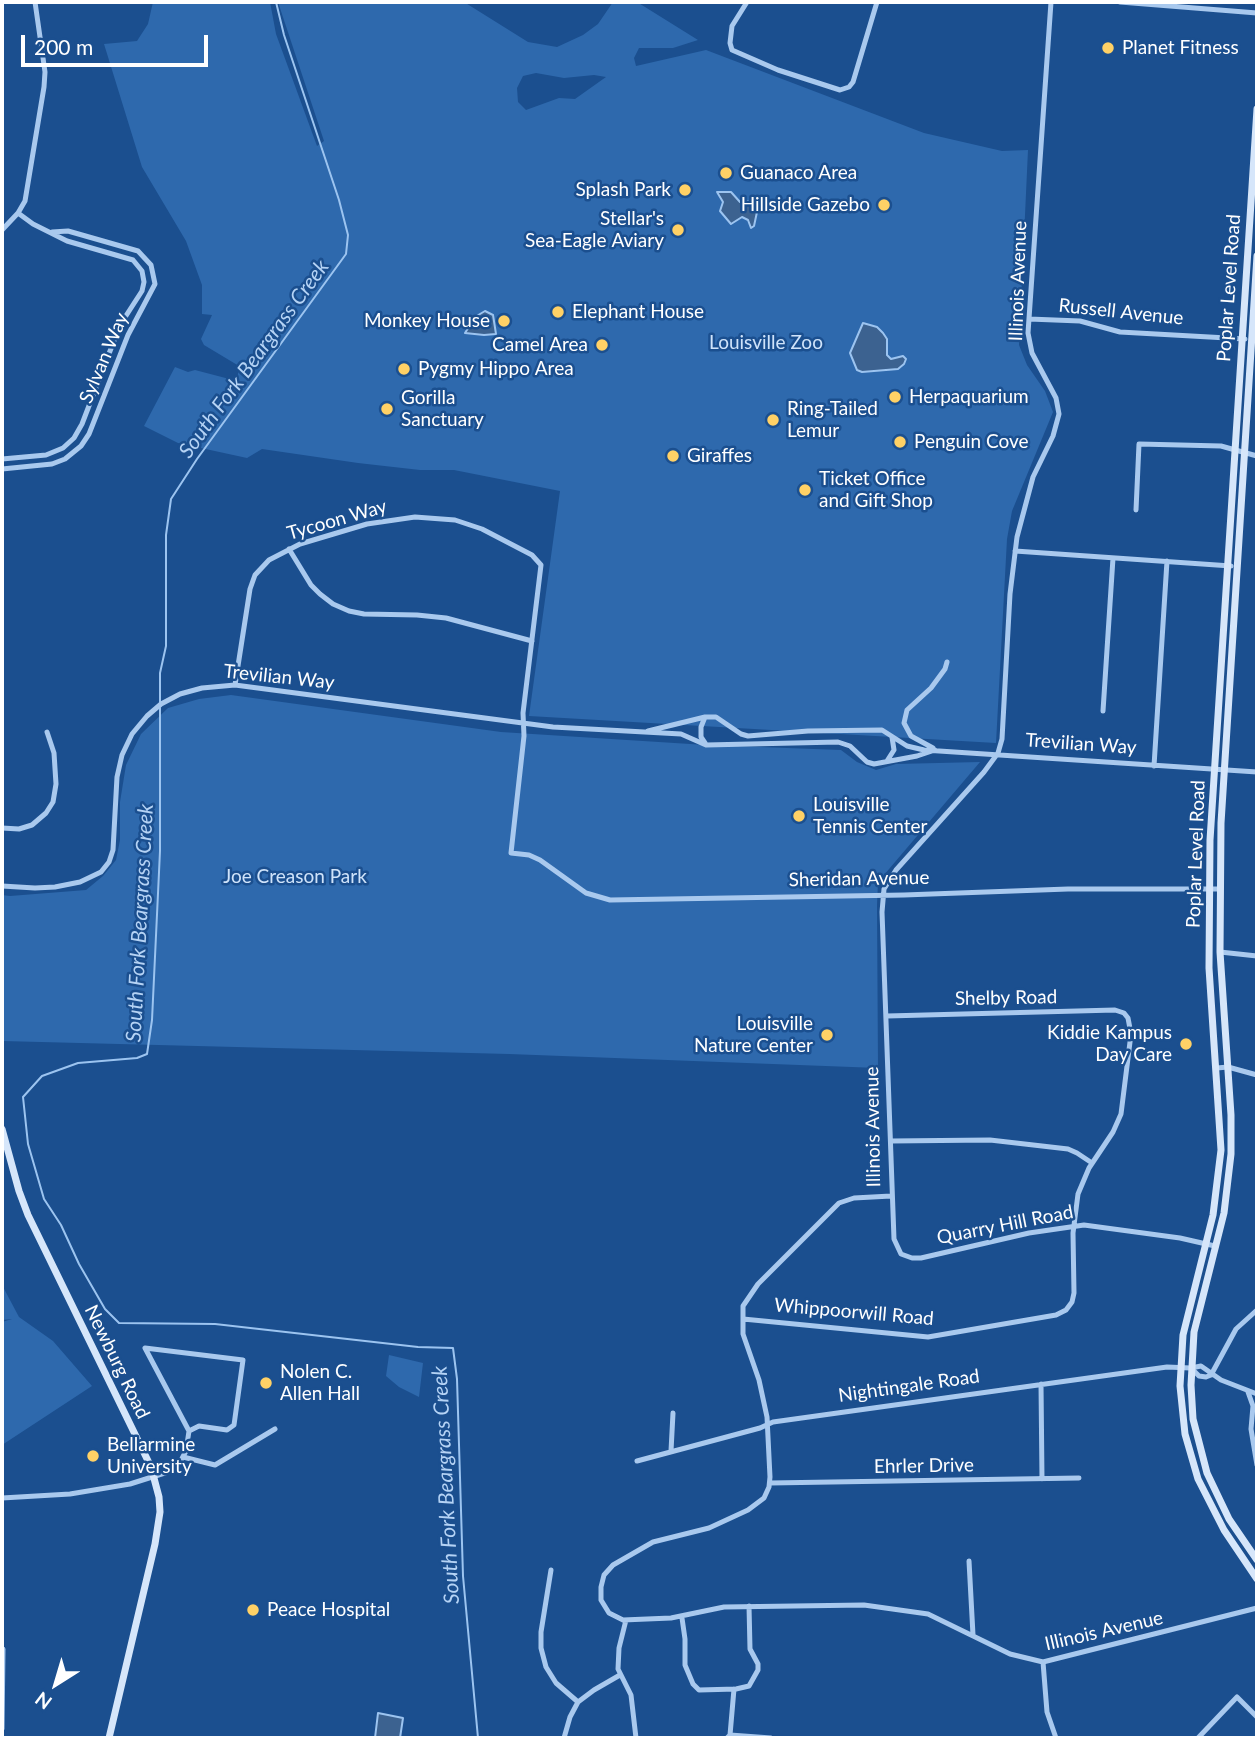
<!DOCTYPE html>
<html>
<head>
<meta charset="utf-8">
<style>
	body { margin:0 }
	#map { position:relative; width:1259px; height:1740px; overflow:hidden; background:#1b4f8f; font-family:Lato,sans-serif }
	canvas { display:block }
	.frame { position:absolute; inset:0; border:4px solid #fff; pointer-events:none }
	.north { position:absolute; left:21px; top:1649px; width:70px; height:70px; -webkit-text-stroke:5px #1b4f8f; paint-order:stroke; rotate:217deg; font-size:19px; font-weight:700; line-height:28px; text-align:center; color:#fff }
	.north::after { content:''; display:block; margin:auto; width:24px; height:32px; background:#fff; clip-path:polygon(50% 0,100% 100%,50% 72%,0 100%) }
	.scale { position:absolute; left:21px; top:35px; width:187px; height:32px; box-sizing:border-box; border:4px solid #fff; border-top:0; padding-left:9px; font-size:21px; line-height:24px; white-space:nowrap; color:#fff; -webkit-text-stroke:5px #1b4f8f; paint-order:stroke }
</style>
</head>
<body>
<div id="map">
<canvas width="1259" height="1740"></canvas>
<div class="frame"></div>
<div class="north">N</div>
<div class="scale">200 m</div>
</div>
<script>
const context = document.querySelector('canvas').getContext('2d');
context.lineJoin = 'round';
function fill(path, color) {
  context.fillStyle = color;
  context.fill(path, 'evenodd');
}
function poly(rows) {
  const path = new Path2D();
  for (const r of rows) {
    path.moveTo(r[0], r[1]);
    for (let i = 2; i < r.length; i += 2) path.lineTo(r[i], r[i + 1]);
  }
  return path;
}
function strokePath(path, color, width, dash) {
  context.strokeStyle = color;
  context.lineWidth = width;
  context.lineCap = dash ? 'butt' : 'round';
  context.setLineDash(dash || []);
  context.stroke(path);
}
function label(font, color, halo, rows, align = 'center') {
  context.font = font + ' Lato,sans-serif';
  context.lineWidth = 5;
  context.setLineDash([]);
  context.textBaseline = 'middle';
  context.strokeStyle = halo;
  context.fillStyle = color;
  for (const [text, x, y, turn = 0] of rows) {
    context.save();
    context.translate(x, y);
    context.rotate((+turn || 0) * Math.PI / 180);
    context.textAlign = isNaN(turn) ? turn : align;
    if (halo) context.strokeText(text, 0, 0);
    context.fillText(text, 0, 0);
    context.restore();
  }
}
fill(poly([
	[153,2,270,2,276,34,317,146,324,141,278,2,464,2,528,42,557,47,583,35,598,24,613,2,637,2,698,40,673,48,639,48,634,58,636,66,706,50,924,133,1002,151,1028,150,1019,345,1027,365,1045,391,1053,412,1012,511,1007,539,996,743,529,716,560,491,454,470,420,470,358,463,262,449,247,458,178,443,144,426,175,367,188,372,195,370,237,381,239,366,204,345,201,339,212,315,202,314,202,285,186,241,142,167,104,44,137,41,148,24],
	[536,73,564,78,594,75,606,77,575,99,559,98,526,110,518,102,517,88,523,76],
	[231,695,501,732,706,745,841,750,857,762,876,770,896,764,980,762,878,882,877,905,878,1068,509,1054,2,1041,2,895,10,896,86,890,103,876,116,860,120,840,120,802,126,765,141,734,168,708,199,699],
	[2,1285,19,1317,53,1341,92,1386,2,1445,2,1322,12,1319,2,1320],
	[389,1355,423,1363,419,1397,399,1387,386,1376]
]), '#2e69ad');
const water = poly([
	[717,192,731,192,740,202,748,201,755,205,757,212,754,226,751,228,748,220,742,217,731,224,720,211,723,202,717,192],
	[485,311,493,315,496,334,484,335,465,333,475,317,485,311],
	[863,323,877,327,883,333,887,339,887,355,891,359,903,356,906,359,904,364,898,369,862,372,857,370,850,353,863,323],
	[378,1713,403,1718,400,1738,375,1738,378,1713]
]);
fill(water, '#3c6290');
strokePath(water, '#9cc4f0', 2);
strokePath(poly([
	[160,702,160,673,166,646,166,535,171,499,197,459,346,254,348,235,339,200,284,35,276,2],
	[160,708,160,851,152,1020,147,1054,137,1058,78,1063,42,1076,23,1097,28,1144,44,1199,61,1225,79,1264,105,1309,119,1323,215,1324,418,1347,453,1348,457,1379,463,1576,478,1738]
]), '#9cc4f0', 2);
strokePath(poly([
	[747,2,732,26,730,43,732,50,778,70,840,90,849,87,853,82,877,2],
	[1051,2,1028,333,1032,353,1056,398,1059,414,1053,436,1033,477,1017,537,1010,594,1002,739,998,753,984,772,896,870,884,889,882,912,894,1239,901,1254,912,1258,921,1258,1029,1233,1084,1225,1180,1238,1215,1246],
	[1120,2,1257,13],
	[2,230,18,213,25,201,44,87,45,72,35,2],
	[1029,319,1080,321,1120,332,1245,339],
	[2,459,46,455,63,448,74,438,82,424,120,325,142,291,144,282,142,271,133,260,67,241,33,224,18,213],
	[2,469,52,464,65,459,81,446,89,434,128,335,155,284,151,265,138,251,68,231,52,232],
	[1136,510,1139,444,1221,446,1257,456],
	[289,549,311,585,320,594,333,604,349,611,364,614,417,615,446,618,532,641],
	[1015,551,1231,566],
	[235,685,250,589,255,575,269,560,300,544,367,524,415,517,455,520,482,529,532,555,541,565,523,713,524,736,511,853,529,855,540,860,586,893,610,900,904,895,1068,889,1220,889],
	[1103,711,1113,558],
	[648,731,705,717,716,717,741,734,748,736,808,731,882,730,907,746,924,750,1257,772],
	[705,743,701,737,701,727,705,717],
	[933,748,911,736,904,723,907,710,931,688,945,669,947,662],
	[887,761,894,750,892,737],
	[1154,766,1167,561],
	[2,828,19,829,32,825,46,813,53,802,56,784,54,753,47,732],
	[2,886,35,888,55,887,80,882,101,872,109,862,113,850,117,777,122,755,132,734,147,716,161,704,180,694,202,688,235,685,553,727,681,734,706,745,838,742,850,746,867,762,874,764,917,756,935,750],
	[1220,952,1257,956],
	[1217,1068,1228,1067,1257,1075],
	[891,1141,990,1140,1068,1149,1077,1153,1092,1163],
	[891,1196,854,1198,839,1203,758,1284,743,1306,743,1334,759,1380,767,1417,770,1477,769,1487,764,1498,748,1510,709,1528,653,1542,613,1565,604,1575,601,1587,601,1600,609,1613,623,1620,671,1618,724,1607,864,1605,928,1614,1010,1654,1043,1662,1257,1608],
	[743,1319,928,1337,1056,1315,1066,1310,1072,1302,1074,1293,1073,1233,1078,1194,1089,1168,1113,1132,1121,1114,1131,1034,1128,1018,1124,1013,1115,1010,887,1016],
	[1191,1368,1199,1376,1206,1377,1211,1375],
	[1211,1375,1236,1329,1257,1310],
	[1041,1384,1042,1479],
	[1248,1392,1253,1406,1251,1429,1257,1465],
	[671,1451,673,1413],
	[183,1457,215,1465,275,1429],
	[637,1461,760,1428,773,1422,1167,1367,1191,1368,1201,1366,1221,1380,1257,1394],
	[770,1483,1079,1478],
	[2,1498,70,1494,130,1484,171,1471,179,1464,186,1451,189,1431,145,1348,243,1360,234,1425,227,1430,199,1426,189,1431],
	[969,1561,973,1635],
	[551,1570,541,1632,541,1648,546,1667,556,1683,578,1702],
	[682,1618,685,1639,685,1665,693,1684,699,1690,736,1689,749,1686,758,1670,758,1664,750,1649,749,1606],
	[626,1620,619,1648,618,1669,631,1695,636,1738],
	[1043,1662,1047,1712,1056,1738],
	[2,1729,3,1649],
	[730,1735,771,1738],
	[564,1738,570,1717,578,1702,594,1690,620,1675],
	[727,1738,730,1735,734,1689],
	[1198,1738,1237,1697,1257,1717]
]), '#a9c9ee', 5);
strokePath(poly([
	[1257,109,1210,840,1209,968,1221,1150,1213,1215,1183,1335,1180,1386,1185,1434,1198,1479,1224,1530,1257,1579],
	[1257,256,1221,823,1220,952,1231,1115,1231,1154,1224,1213,1194,1332,1191,1385,1193,1419,1207,1473,1229,1519,1257,1560],
	[2,1129,19,1191,28,1215,151,1467,159,1497,160,1512,155,1544,109,1738]
]), '#d6e6fa', 7);
for (const [x, y, r, color] of [
	[1108,48,7,"#ffd166"],
	[726,173,7,"#ffd166"],
	[685,190,7,"#ffd166"],
	[884,205,7,"#ffd166"],
	[678,230,7,"#ffd166"],
	[558,312,7,"#ffd166"],
	[504,321,7,"#ffd166"],
	[602,345,7,"#ffd166"],
	[404,369,7,"#ffd166"],
	[895,397,7,"#ffd166"],
	[387,409,7,"#ffd166"],
	[773,420,7,"#ffd166"],
	[900,442,7,"#ffd166"],
	[673,456,7,"#ffd166"],
	[805,490,7,"#ffd166"],
	[799,816,7,"#ffd166"],
	[827,1035,7,"#ffd166"],
	[1186,1044,7,"#ffd166"],
	[266,1383,7,"#ffd166"],
	[93,1456,7,"#ffd166"],
	[253,1610,7,"#ffd166"]
]) {
  const dot = new Path2D();
  dot.arc(x, y, r, 0, 2 * Math.PI);
  context.fillStyle = color;
  context.fill(dot);
  strokePath(dot, '#1b4f8f', 2.5);
}
label('19px', '#fff', '#1b4f8f', [
	["Planet Fitness",1122,48],
	["Guanaco Area",740,173],
	["Splash Park",671,190,"right"],
	["Hillside Gazebo",870,205,"right"],
	["Stellar's",664,219,"right"],
	["Sea-Eagle Aviary",664,241,"right"],
	["Elephant House",572,312],
	["Monkey House",490,321,"right"],
	["Camel Area",588,345,"right"],
	["Pygmy Hippo Area",418,369],
	["Herpaquarium",909,397],
	["Gorilla",401,398],
	["Sanctuary",401,420],
	["Ring-Tailed",787,409],
	["Lemur",787,431],
	["Penguin Cove",914,442],
	["Giraffes",687,456],
	["Ticket Office",819,479],
	["and Gift Shop",819,501],
	["Louisville",813,805],
	["Tennis Center",813,827],
	["Louisville",813,1024,"right"],
	["Nature Center",813,1046,"right"],
	["Kiddie Kampus",1172,1033,"right"],
	["Day Care",1172,1055,"right"],
	["Nolen C.",280,1372],
	["Allen Hall",280,1394],
	["Bellarmine",107,1445],
	["University",107,1467],
	["Peace Hospital",267,1610]
], 'left');
label('19px', '#fff', '#1b4f8f', [
	["Illinois Avenue",1018,281,-88],
	["Poplar Level Road",1229,288,-86],
	["Russell Avenue",1121,312,6],
	["Sylvan Way",104,358,-67],
	["Tycoon Way",337,520,-16],
	["Trevilian Way",279,677,6],
	["Trevilian Way",1081,744,4],
	["Poplar Level Road",1196,854,-88],
	["Sheridan Avenue",859,879,-1],
	["Shelby Road",1006,998,-1],
	["Illinois Avenue",873,1127,-91],
	["Quarry Hill Road",1005,1225,-11],
	["Whippoorwill Road",854,1312,5],
	["Newburg Road",117,1362,64],
	["Nightingale Road",909,1386,-8],
	["Ehrler Drive",924,1466,-1],
	["Illinois Avenue",1104,1631,-13]
]);
label('19px', '#cfe3fa', '#1b4f8f', [
	["Louisville Zoo",766,343],
	["Joe Creason Park",295,877]
]);
label('italic 21px', '#b5d3f5', '#1b4f8f', [
	["South Fork Beargrass Creek",254,359,-54],
	["South Fork Beargrass Creek",140,923,-87],
	["South Fork Beargrass Creek",446,1485,-93]
]);
</script>
</body>
</html>
